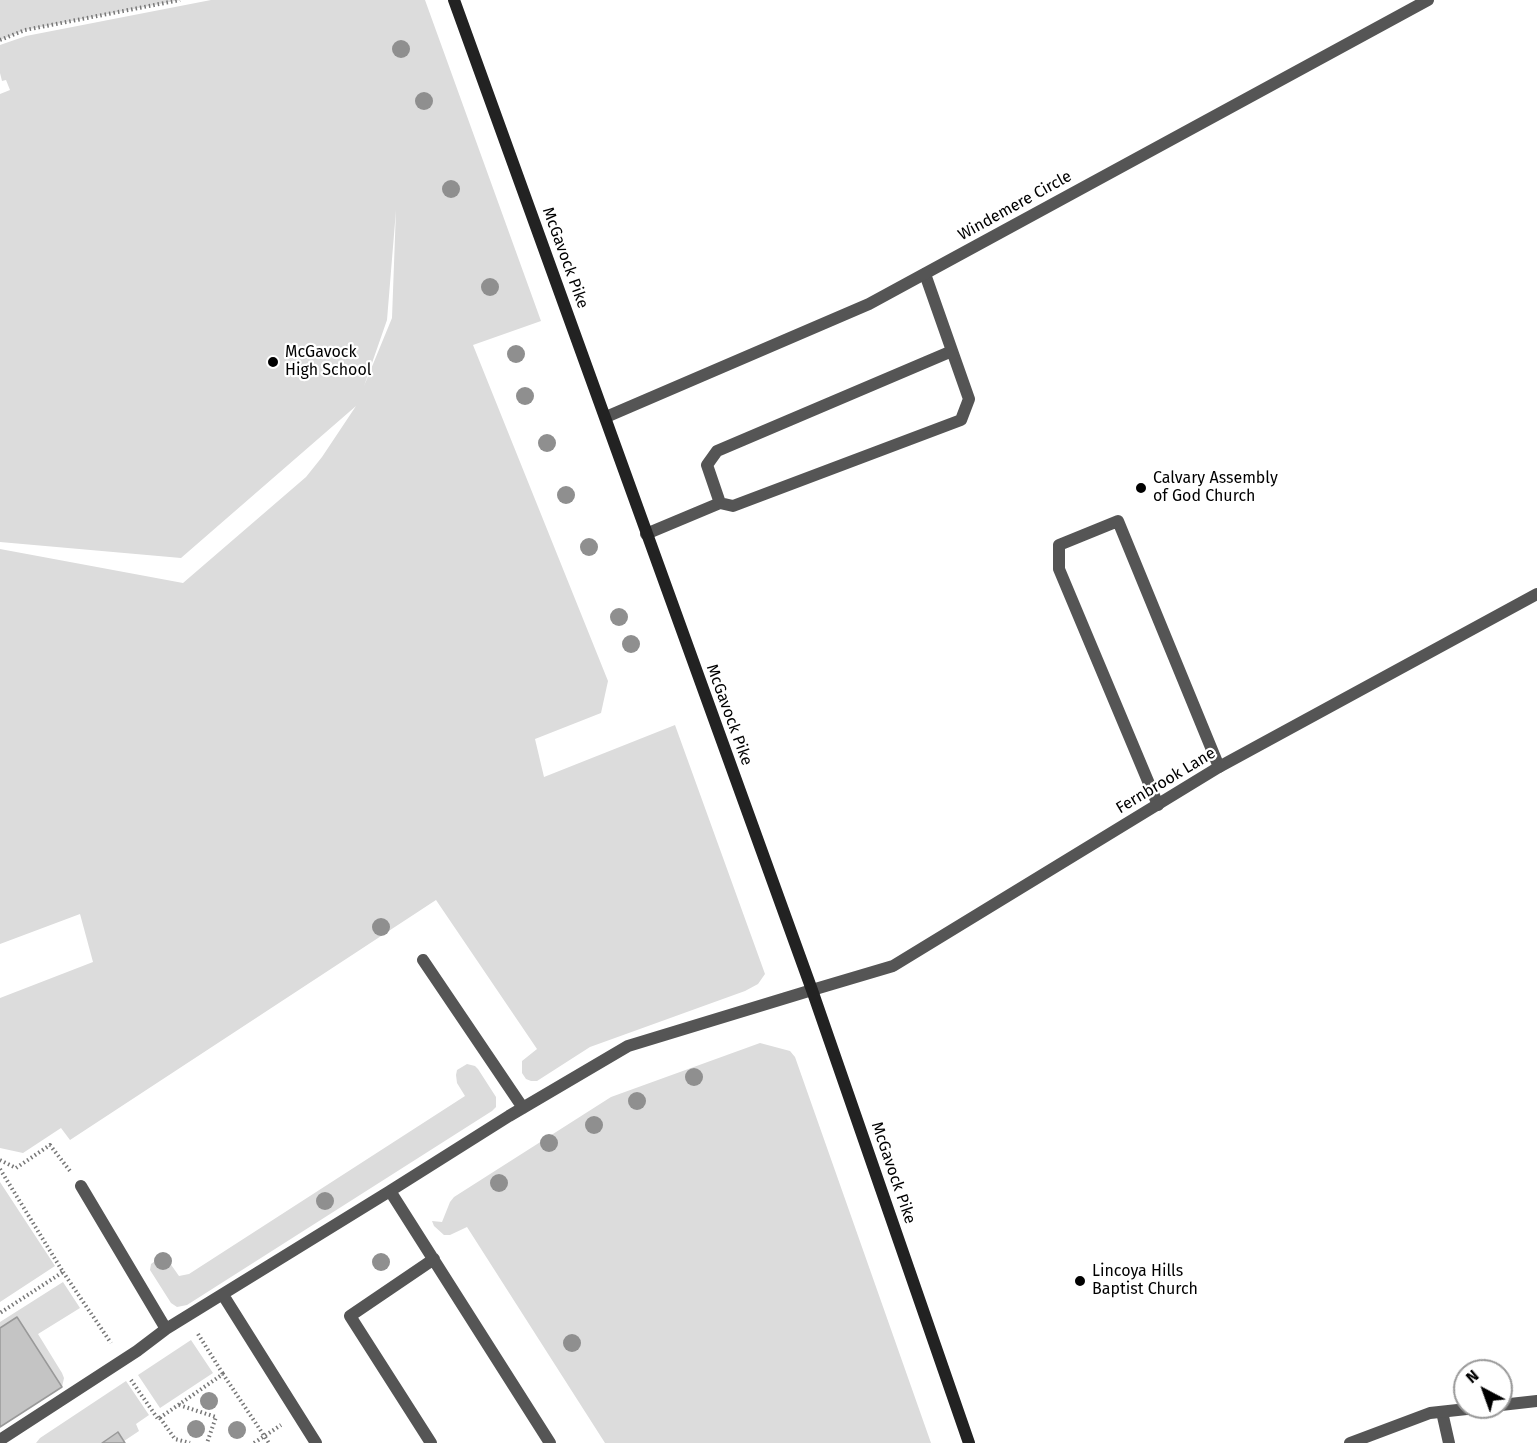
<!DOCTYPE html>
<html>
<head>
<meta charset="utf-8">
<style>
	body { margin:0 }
	#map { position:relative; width:1537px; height:1443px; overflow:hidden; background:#fff; font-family:"Fira Sans",sans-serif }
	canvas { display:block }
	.north { position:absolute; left:1453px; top:1359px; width:60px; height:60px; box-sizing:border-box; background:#fff; border:2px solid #999; border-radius:50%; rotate:319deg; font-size:16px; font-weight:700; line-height:24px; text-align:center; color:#000 }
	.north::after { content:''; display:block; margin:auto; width:21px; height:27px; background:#000; clip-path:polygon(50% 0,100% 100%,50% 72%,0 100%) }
</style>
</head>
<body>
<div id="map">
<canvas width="1537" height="1443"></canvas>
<div class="north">N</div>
</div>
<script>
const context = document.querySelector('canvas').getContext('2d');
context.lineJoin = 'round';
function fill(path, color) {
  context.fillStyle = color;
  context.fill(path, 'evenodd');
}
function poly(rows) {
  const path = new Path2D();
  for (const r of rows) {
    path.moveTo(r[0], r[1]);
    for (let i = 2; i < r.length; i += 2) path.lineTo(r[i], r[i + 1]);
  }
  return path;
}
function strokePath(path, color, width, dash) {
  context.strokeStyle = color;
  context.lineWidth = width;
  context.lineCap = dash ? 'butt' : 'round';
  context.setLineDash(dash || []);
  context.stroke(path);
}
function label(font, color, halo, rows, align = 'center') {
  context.font = font + ' "Fira Sans",sans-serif';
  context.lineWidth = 4.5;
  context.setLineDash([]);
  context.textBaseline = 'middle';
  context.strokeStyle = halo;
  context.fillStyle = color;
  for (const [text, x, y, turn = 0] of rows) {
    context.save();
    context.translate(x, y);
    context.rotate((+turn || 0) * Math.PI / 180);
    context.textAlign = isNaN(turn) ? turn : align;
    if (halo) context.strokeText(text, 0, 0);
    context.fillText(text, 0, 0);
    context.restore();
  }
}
fill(poly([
	[0,0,180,0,25,30,0,40],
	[211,0,425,0,541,321,473,345,608,681,601,713,535,739,544,777,675,725,765,974,758,984,745,991,590,1047,537,1081,531,1081,526,1079,522,1073,522,1061,537,1049,436,900,70,1140,61,1128,23,1153,0,1148,0,998,93,962,80,914,0,944,0,549,183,583,306,477,322,457,356,406,181,558,0,542,0,94,10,90,6,80,2,81,0,73,0,45,26,36],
	[396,210,392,318,364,386,387,320],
	[760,1043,790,1051,795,1057,931,1443,605,1443,467,1227,450,1235,444,1235,434,1226,432,1221,442,1222,450,1202,454,1197,611,1097],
	[467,1064,475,1066,478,1069,496,1097,496,1107,492,1111,187,1305,177,1307,171,1303,150,1270,151,1264,155,1261,162,1258,167,1259,179,1276,189,1274,465,1096,457,1083,456,1075,457,1070],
	[0,1182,55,1266,0,1302],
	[63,1282,80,1308,38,1334,62,1373,64,1378,62,1387,17,1317,0,1328,0,1322],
	[191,1340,213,1373,160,1408,138,1375],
	[126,1381,149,1415,136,1424,139,1431,124,1441,118,1432,102,1443,36,1443,40,1438]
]), '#dcdcdc');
const building = poly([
	[17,1317,62,1387,0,1427,0,1328,17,1317],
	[118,1432,125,1443,102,1443,118,1432]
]);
fill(building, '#c4c4c4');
strokePath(building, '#999', 1.5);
strokePath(poly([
	[0,40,25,30,180,0],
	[0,1160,16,1168,50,1145,70,1171],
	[0,1169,63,1272,0,1313],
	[63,1272,111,1343],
	[198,1334,223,1374],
	[131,1380,158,1419,223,1374,269,1443],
	[179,1405,216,1417,207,1443],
	[160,1418,175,1439,190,1443],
	[254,1443,281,1425]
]), '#777', 4, [1.5, 3]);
strokePath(poly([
	[925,274,969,399,961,420,733,506,720,503,707,465,717,451,952,351],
	[646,534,720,503],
	[1158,805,1059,569,1059,545,1118,521,1219,767],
	[423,960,523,1108],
	[81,1186,166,1329,390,1191],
	[223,1295,316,1443],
	[1442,1412,1449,1443],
	[0,1440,137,1351,166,1329],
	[431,1443,350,1316,434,1259],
	[550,1443,390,1191,509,1116,628,1046,812,990]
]), '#555', 12);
strokePath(poly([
	[606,417,869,304,1428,0],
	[812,990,893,966,1219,767,1537,594],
	[1501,1405,1537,1401],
	[1350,1443,1430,1413,1485,1407]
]), '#555', 12);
strokePath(poly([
	[454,0,812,990,969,1443]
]), '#222', 12);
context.fillStyle = '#8f8f8f';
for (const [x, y] of [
	[401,49],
	[424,101],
	[451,189],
	[490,287],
	[516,354],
	[525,396],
	[547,443],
	[566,495],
	[589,547],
	[619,617],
	[631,644],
	[381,927],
	[694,1077],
	[637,1101],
	[594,1125],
	[549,1143],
	[499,1183],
	[325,1201],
	[163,1261],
	[381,1262],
	[572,1343],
	[209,1401],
	[196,1429],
	[237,1430]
]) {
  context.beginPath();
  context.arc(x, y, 9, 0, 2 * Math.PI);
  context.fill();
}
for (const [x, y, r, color] of [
	[273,362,6,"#000"],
	[1141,488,6,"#000"],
	[1080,1281,6,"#000"]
]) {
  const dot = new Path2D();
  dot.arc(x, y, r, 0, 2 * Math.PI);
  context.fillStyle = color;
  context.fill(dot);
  strokePath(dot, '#fff', 2);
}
label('16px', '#000', '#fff', [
	["Windemere Circle",1015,206,-29],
	["McGavock Pike",565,258,70],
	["McGavock Pike",729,715,70],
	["Fernbrook Lane",1166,781,-31],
	["McGavock Pike",893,1173,71]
]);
label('16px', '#000', '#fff', [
	["McGavock",285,353],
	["High School",285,371],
	["Calvary Assembly",1153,479],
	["of God Church",1153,497],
	["Lincoya Hills",1092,1272],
	["Baptist Church",1092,1290]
], 'left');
</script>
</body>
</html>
